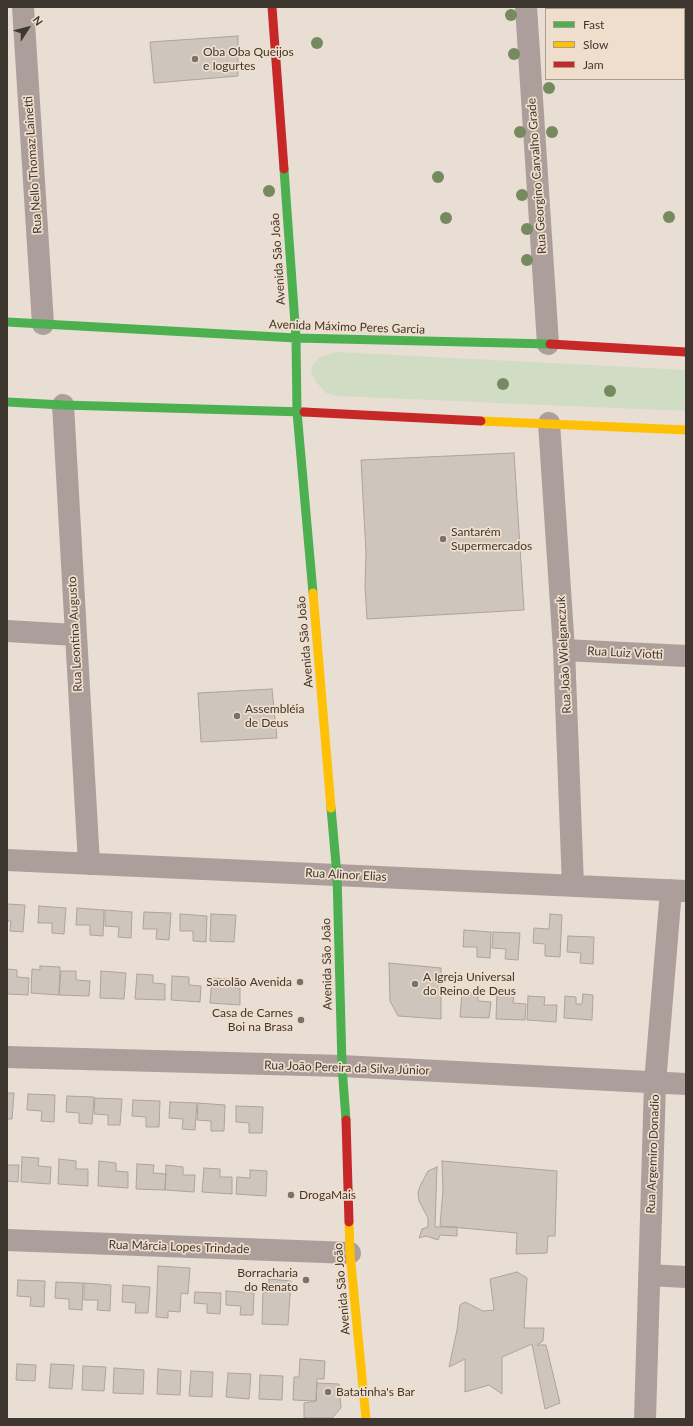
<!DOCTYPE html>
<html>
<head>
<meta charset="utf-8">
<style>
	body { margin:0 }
	#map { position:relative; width:693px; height:1426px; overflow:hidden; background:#e8ded4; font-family:Lato,sans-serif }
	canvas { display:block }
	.frame { position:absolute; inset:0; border:8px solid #3e3730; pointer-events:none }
	.legend { position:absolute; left:545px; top:8px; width:140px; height:72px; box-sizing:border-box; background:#f0decc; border:1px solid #a99b8e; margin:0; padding:5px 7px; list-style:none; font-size:12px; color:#3e3730 }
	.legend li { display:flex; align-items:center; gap:8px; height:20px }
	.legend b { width:20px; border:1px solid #a99b8e }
	.north { position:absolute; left:8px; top:8px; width:40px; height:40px; -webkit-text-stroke:3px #f0decc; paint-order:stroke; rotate:54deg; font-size:11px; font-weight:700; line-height:16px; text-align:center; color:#3e3730 }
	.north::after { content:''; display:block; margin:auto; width:14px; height:18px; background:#3e3730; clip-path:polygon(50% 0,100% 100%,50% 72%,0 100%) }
</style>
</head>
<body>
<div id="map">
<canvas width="693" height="1426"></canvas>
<div class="frame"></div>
<ul class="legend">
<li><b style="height:5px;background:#4caf50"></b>Fast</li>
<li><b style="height:5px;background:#ffc107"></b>Slow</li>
<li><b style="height:5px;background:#c62828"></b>Jam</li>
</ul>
<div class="north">N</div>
</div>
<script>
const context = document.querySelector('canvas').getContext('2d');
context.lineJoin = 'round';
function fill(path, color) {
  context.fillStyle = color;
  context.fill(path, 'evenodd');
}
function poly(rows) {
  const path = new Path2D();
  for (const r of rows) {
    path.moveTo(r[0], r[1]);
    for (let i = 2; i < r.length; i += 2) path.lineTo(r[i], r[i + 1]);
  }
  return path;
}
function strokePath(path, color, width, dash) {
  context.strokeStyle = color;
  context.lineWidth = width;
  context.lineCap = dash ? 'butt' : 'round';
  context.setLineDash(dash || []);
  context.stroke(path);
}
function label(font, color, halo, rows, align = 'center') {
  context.font = font + ' Lato,sans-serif';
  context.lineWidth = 3.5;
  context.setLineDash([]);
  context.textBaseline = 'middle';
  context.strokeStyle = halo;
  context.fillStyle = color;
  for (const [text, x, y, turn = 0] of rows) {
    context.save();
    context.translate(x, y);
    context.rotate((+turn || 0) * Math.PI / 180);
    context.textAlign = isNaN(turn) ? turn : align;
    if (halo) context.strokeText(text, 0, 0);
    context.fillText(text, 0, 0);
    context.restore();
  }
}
fill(poly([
	[337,352,686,370,686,411,337,396,326,393,316,382,311,372,313,364,320,357]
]), '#d1dcc4');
const building = poly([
	[238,36,238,76,154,83,150,42,238,36],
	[514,453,524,610,367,619,365,586,366,553,361,460,514,453],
	[272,689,277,738,201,742,198,693,272,689],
	[7,904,25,905,23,932,10,931,11,921,7,921,7,904],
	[39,906,66,908,64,934,52,933,52,923,38,923,39,906],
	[77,908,104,910,103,936,90,935,90,925,76,925,77,908],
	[105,910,132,912,131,938,118,937,119,927,105,926,105,910],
	[144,912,171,913,169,940,156,939,157,929,143,929,144,912],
	[180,914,207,916,206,942,193,941,193,931,180,931,180,914],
	[211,914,236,915,234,942,210,941,211,914],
	[550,914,562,915,560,957,545,956,545,944,533,943,534,928,549,929,550,914],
	[464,930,491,932,490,958,477,957,477,947,463,947,464,930],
	[493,932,520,933,518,960,505,959,506,949,492,948,493,932],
	[568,936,594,937,593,964,580,963,581,953,567,952,568,936],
	[389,963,441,968,441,1019,398,1016,390,1001,389,963],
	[40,966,60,967,59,995,31,993,32,969,40,970,40,966],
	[7,969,17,970,17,977,29,978,28,995,7,994,7,969],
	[61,971,76,971,76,980,90,981,89,996,59,995,61,971],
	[101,971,126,973,124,999,100,998,101,971],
	[137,974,153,975,153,983,165,984,165,1000,135,999,137,974],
	[172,976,189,977,189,985,201,986,200,1002,171,1000,172,976],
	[212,978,229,979,228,987,240,988,240,1005,210,1003,212,978],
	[462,992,478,993,478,1001,491,1002,489,1018,460,1017,462,992],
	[497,994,514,995,513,1003,526,1004,525,1020,496,1019,497,994],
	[583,994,593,995,592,1020,564,1018,565,996,576,997,576,1004,582,1004,583,994],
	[528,996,545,997,544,1005,557,1005,556,1022,527,1020,528,996],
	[7,1093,14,1093,12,1119,7,1119,7,1093],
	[28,1094,55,1095,54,1122,41,1121,42,1111,27,1110,28,1094],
	[67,1096,94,1097,92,1124,79,1123,79,1113,66,1112,67,1096],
	[95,1098,122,1099,120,1125,108,1125,108,1115,94,1114,95,1098],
	[133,1100,160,1101,159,1127,146,1127,146,1117,132,1116,133,1100],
	[170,1102,197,1103,195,1130,182,1129,183,1119,169,1118,170,1102],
	[198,1103,225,1105,224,1131,211,1131,211,1121,197,1120,198,1103],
	[236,1106,263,1107,262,1133,249,1133,249,1123,236,1122,236,1106],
	[22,1157,39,1158,38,1166,51,1167,50,1184,21,1182,22,1157],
	[59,1159,76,1161,76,1169,88,1169,88,1186,58,1184,59,1159],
	[99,1161,116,1163,116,1171,128,1172,128,1188,98,1186,99,1161],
	[442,1161,557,1171,555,1236,548,1236,547,1253,516,1254,517,1233,440,1226,443,1190,442,1161],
	[137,1164,154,1165,153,1173,166,1174,165,1190,136,1189,137,1164],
	[7,1165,19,1165,18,1182,7,1181,7,1165],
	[166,1165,183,1167,183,1175,195,1175,194,1192,165,1190,166,1165],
	[437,1167,435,1227,457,1227,457,1236,440,1235,438,1240,426,1236,419,1238,422,1229,428,1227,428,1218,419,1201,418,1192,421,1184,428,1171,437,1167],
	[204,1168,220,1169,220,1177,232,1177,232,1194,202,1192,204,1168],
	[250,1170,267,1171,266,1196,236,1194,237,1177,250,1178,250,1170],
	[158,1266,190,1268,188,1294,181,1293,180,1312,168,1311,168,1318,156,1317,158,1266],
	[517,1272,527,1278,524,1328,544,1328,543,1341,537,1345,546,1345,560,1403,545,1409,532,1344,502,1357,502,1394,489,1385,465,1392,465,1359,449,1367,457,1330,460,1305,465,1302,483,1311,494,1310,490,1279,517,1272],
	[269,1279,291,1281,288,1325,262,1324,263,1292,268,1293,269,1279],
	[18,1280,45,1281,44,1307,30,1306,31,1297,17,1296,18,1280],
	[56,1282,83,1283,82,1310,69,1309,69,1299,55,1298,56,1282],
	[84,1283,111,1285,110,1311,97,1310,98,1300,84,1300,84,1283],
	[123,1285,150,1287,148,1313,135,1313,136,1303,122,1302,123,1285],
	[226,1291,254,1293,253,1315,240,1315,241,1306,226,1305,226,1291],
	[195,1292,221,1293,220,1314,207,1313,207,1304,194,1303,195,1292],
	[300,1359,325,1361,324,1379,317,1379,316,1401,293,1400,294,1377,299,1377,300,1359],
	[17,1364,36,1365,35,1381,16,1380,17,1364],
	[51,1364,74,1365,72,1389,49,1388,51,1364],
	[83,1366,106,1367,104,1391,82,1390,83,1366],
	[114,1368,144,1370,143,1394,113,1393,114,1368],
	[158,1369,181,1371,180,1395,157,1394,158,1369],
	[191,1371,213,1372,212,1397,189,1396,191,1371],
	[228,1373,251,1374,249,1399,226,1397,228,1373],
	[260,1375,283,1376,282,1400,259,1399,260,1375],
	[317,1383,339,1384,341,1408,332,1418,304,1418,304,1403,316,1401,317,1383]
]);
fill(building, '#cec6bd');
strokePath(building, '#aca49c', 1);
strokePath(poly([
	[23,7,43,324],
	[526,7,548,344],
	[63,405,89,864],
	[549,423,564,650,573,886],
	[7,631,75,635],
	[564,650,686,656],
	[7,860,686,891],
	[7,1057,342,1066,686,1084],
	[7,1240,350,1253],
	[649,1275,686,1277],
	[645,1419,655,1083,671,890]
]), '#ac9e9a', 22);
strokePath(poly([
	[284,169,296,338,297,412,313,593],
	[7,322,296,338,550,344],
	[7,402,63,405,304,412],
	[331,808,337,875,342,1066,346,1120]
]), '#4caf50', 9);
strokePath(poly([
	[481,421,686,430],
	[313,593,331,808],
	[349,1222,350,1253,366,1419]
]), '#ffc107', 9);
strokePath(poly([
	[272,7,284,169],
	[550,344,686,352],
	[304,412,481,421],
	[346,1120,349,1222]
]), '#c62828', 9);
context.fillStyle = '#768a5f';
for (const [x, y] of [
	[511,15],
	[317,43],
	[514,54],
	[549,88],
	[520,132],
	[552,132],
	[438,177],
	[269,191],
	[522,195],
	[669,217],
	[446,218],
	[527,229],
	[527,260],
	[503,384],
	[610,391]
]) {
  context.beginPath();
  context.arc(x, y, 6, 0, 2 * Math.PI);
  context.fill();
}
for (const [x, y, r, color] of [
	[195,59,4,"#7a7169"],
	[443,539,4,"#7a7169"],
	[237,716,4,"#7a7169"],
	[300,982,4,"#7a7169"],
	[415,984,4,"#7a7169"],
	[301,1020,4,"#7a7169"],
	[291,1195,4,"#7a7169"],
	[306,1280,4,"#7a7169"],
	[328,1392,4,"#7a7169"]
]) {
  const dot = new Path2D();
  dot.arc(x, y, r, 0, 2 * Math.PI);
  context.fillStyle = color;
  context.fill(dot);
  strokePath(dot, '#f0decc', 1.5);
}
label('12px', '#3e3730', '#f0decc', [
	["Oba Oba Queijos",203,52],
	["e Iogurtes",203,66],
	["Santarém",451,532],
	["Supermercados",451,546],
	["Assembléia",245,709],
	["de Deus",245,723],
	["A Igreja Universal",423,977],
	["do Reino de Deus",423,991],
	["Sacolão Avenida",292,982,"right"],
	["Casa de Carnes",293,1013,"right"],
	["Boi na Brasa",293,1027,"right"],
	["DrogaMais",299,1195],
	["Borracharia",298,1273,"right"],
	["do Renato",298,1287,"right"],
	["Batatinha's Bar",336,1392]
], 'left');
label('12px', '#3e3730', '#f0decc', [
	["Rua Nello Thomaz Lainetti",33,165,-94],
	["Rua Georgino Carvalho Grade",537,176,-94],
	["Avenida São João",278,259,-94],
	["Avenida Máximo Peres Garcia",347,327,2],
	["Rua Leontina Augusto",75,634,-93],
	["Avenida São João",305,642,-95],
	["Rua Luiz Viotti",625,653,3],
	["Rua João Wielganczuk",564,655,-93],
	["Rua Alinor Elias",346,875,3],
	["Avenida São João",327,964,-91],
	["Rua João Pereira da Silva Júnior",347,1068,2],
	["Rua Argemiro Donadio",653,1154,-88],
	["Rua Márcia Lopes Trindade",179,1247,2],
	["Avenida São João",342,1289,-95]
]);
</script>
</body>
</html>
